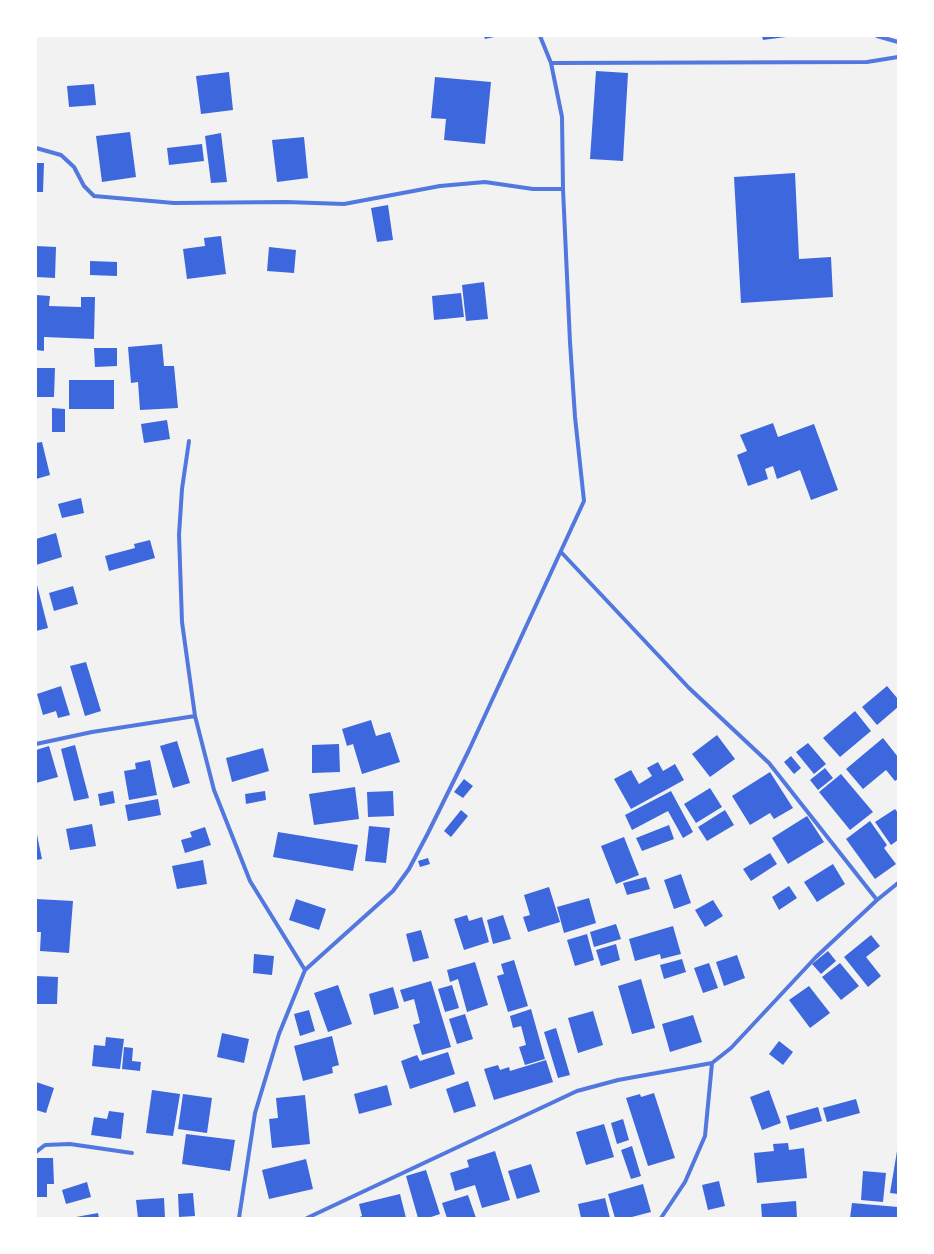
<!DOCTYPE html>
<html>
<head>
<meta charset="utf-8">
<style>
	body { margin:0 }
	#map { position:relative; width:934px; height:1254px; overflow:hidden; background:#f2f2f2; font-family:"PT Sans Narrow",sans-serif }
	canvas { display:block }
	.frame { position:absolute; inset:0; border:37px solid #fff; pointer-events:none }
</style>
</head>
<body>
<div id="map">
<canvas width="934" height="1254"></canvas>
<div class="frame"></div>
</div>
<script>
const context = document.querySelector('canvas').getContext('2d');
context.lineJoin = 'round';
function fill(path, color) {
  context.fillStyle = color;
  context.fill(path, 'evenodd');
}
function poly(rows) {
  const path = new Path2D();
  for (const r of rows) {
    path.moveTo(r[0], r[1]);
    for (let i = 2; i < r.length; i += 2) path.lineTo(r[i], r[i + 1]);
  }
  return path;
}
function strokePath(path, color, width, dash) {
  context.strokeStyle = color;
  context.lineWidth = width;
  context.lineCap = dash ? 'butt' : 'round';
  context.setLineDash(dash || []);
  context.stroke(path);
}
fill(poly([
	[484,36,494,36,494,37,485,39],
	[762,36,786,36,786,37,763,40],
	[596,71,628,73,623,161,590,159],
	[229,72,233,110,201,114,196,76],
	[435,77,491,82,485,144,444,140,446,119,431,118],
	[94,84,96,105,69,107,67,86],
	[130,132,136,177,102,182,96,136],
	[221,133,227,182,211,183,205,136],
	[304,137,308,178,277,182,272,140],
	[202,144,204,161,169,165,167,148],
	[36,163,44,163,43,192,36,192],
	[795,173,799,259,831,257,833,297,741,303,734,177],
	[388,205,393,240,377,242,371,208],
	[221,236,226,274,187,279,183,249,205,246,204,238],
	[36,246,56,247,55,278,36,277],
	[269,247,296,250,294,273,267,271],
	[90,261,117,262,117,276,90,275],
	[484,282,488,319,466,321,462,285],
	[461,293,464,317,434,320,432,296],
	[36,295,50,296,49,306,81,307,81,297,95,297,94,339,44,337,44,351,36,350],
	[162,344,164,366,174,366,178,408,140,410,138,382,131,383,128,347],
	[94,348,117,348,117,366,95,367],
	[36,368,55,368,54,397,36,397],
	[69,380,114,380,114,409,69,409],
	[52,408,65,409,65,432,52,432],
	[167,420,170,439,144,443,141,424],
	[773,423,778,437,814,424,838,490,811,500,800,470,777,479,773,466,765,469,768,479,748,486,737,455,747,451,740,435],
	[42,442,50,475,36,479,36,443],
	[81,498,84,513,62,518,58,504],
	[56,533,62,557,36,565,36,539],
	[150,540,155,558,109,571,105,556,135,548,134,544],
	[36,581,48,628,36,631],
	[73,586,78,604,54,611,49,593],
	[86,662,101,711,85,716,70,666],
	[61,686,70,715,58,718,56,711,43,715,37,694],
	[887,686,898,699,898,707,877,725,862,707],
	[855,711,871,731,840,757,823,738],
	[371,720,376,736,390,732,400,762,362,774,353,744,347,746,342,729],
	[717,735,735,759,710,777,692,754],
	[883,738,898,757,898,779,895,781,886,770,863,789,846,769],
	[177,741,190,783,173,788,160,746],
	[808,743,826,764,814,774,796,752],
	[339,744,340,772,312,773,312,745],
	[75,745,89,798,74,801,61,749],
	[49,746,58,777,36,783,36,750],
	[263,748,269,771,232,782,226,758],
	[791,756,801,768,794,774,784,762],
	[150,760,157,795,129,800,124,771,136,769,135,763],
	[658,762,663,771,675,764,684,780,631,809,614,779,631,770,639,784,652,776,647,768],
	[825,768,833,778,818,790,810,780],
	[770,772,793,808,774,819,770,813,750,825,732,796],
	[841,774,873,812,850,830,819,792],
	[464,779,473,786,463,798,454,792],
	[355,787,359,819,314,825,309,794],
	[710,788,722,807,696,823,684,804],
	[113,791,115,803,100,806,98,794],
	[265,791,266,800,246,804,245,794],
	[393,791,394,816,368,817,367,792],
	[671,791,693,832,683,838,668,811,632,830,625,815],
	[158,799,161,815,128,821,125,805],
	[895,809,898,813,898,840,891,845,875,822],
	[461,810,468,816,451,837,444,831],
	[725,810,734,825,707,841,698,827],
	[807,816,824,842,788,864,772,838],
	[870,821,887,845,884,848,896,864,875,879,846,839],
	[92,824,96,846,70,850,66,829],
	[669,825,674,839,642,851,636,838],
	[369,826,390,828,386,863,365,861],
	[205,827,211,845,185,853,181,840,192,837,190,832],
	[36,830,42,859,36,860],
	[278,832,358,845,353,871,273,857],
	[624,837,639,875,616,884,601,846],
	[770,853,777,864,751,881,743,869],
	[428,858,430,864,420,867,418,861],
	[203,860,207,884,177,889,172,866],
	[833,864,845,884,817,902,804,882],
	[681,874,691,903,674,909,664,880],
	[646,877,650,889,627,895,623,883],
	[789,886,797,898,779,910,772,897],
	[549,887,560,922,528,932,523,917,530,915,524,895],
	[589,898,596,923,564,933,557,907],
	[36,899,73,901,69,953,40,951,41,932,36,932],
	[296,899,326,909,319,930,289,920],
	[713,900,723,916,705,927,695,910],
	[467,915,469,921,482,917,489,942,464,950,454,919],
	[503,915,511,939,493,944,487,920],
	[616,924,621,939,594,947,590,932],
	[673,926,681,954,661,959,660,954,635,961,629,939],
	[421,930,429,958,413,962,406,934],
	[587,934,594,960,575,966,567,940],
	[871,935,880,946,866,957,881,976,868,987,844,957],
	[616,944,620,960,601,966,596,950],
	[828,951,836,961,821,974,812,964],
	[254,954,274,956,272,975,253,973],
	[737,955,745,978,724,986,716,962],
	[682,959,686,972,664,979,660,965],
	[514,960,528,1006,508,1012,497,976,504,974,501,964],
	[475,962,488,1005,467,1012,458,979,450,982,447,970],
	[709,963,718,988,703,993,694,968],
	[840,963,859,986,841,1000,822,977],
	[36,976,58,977,57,1004,36,1004],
	[641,979,655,1028,632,1034,618,986],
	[431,981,451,1047,422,1055,413,1025,420,1023,414,999,404,1002,400,990],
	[338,985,352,1024,328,1032,314,993],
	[452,985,459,1008,445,1012,438,989],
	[809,986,830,1013,810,1028,789,1000],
	[393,987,399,1008,374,1015,369,994],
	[531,1009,545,1059,525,1065,519,1047,526,1045,521,1026,513,1028,510,1016],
	[309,1010,315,1031,300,1036,294,1014],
	[593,1011,603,1045,578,1053,568,1018],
	[465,1014,473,1039,457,1044,449,1019],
	[693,1015,702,1042,670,1052,662,1024],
	[556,1028,570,1075,558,1078,544,1032],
	[222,1033,249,1039,244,1063,217,1057],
	[332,1036,339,1065,332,1067,333,1073,303,1081,294,1046],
	[106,1037,124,1039,120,1069,92,1066,94,1045,105,1046],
	[779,1041,793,1052,783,1065,769,1054],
	[124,1047,133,1048,132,1061,141,1062,140,1071,122,1069],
	[448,1052,455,1074,410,1089,401,1061,417,1055,420,1061],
	[546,1060,553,1082,494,1100,484,1069,498,1065,500,1070,509,1067,510,1071],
	[468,1081,476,1106,454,1113,446,1089],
	[36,1082,54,1088,46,1113,36,1110],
	[387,1085,392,1105,359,1114,354,1094],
	[152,1090,180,1094,173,1136,146,1133],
	[769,1090,781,1123,762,1130,750,1097],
	[654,1093,675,1158,648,1166,626,1098,640,1094,641,1097],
	[183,1094,212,1098,207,1133,178,1129],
	[305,1095,310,1144,272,1148,269,1119,278,1118,276,1098],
	[856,1099,860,1113,827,1122,823,1108],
	[818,1107,822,1121,790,1130,786,1116],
	[109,1111,124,1113,121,1139,91,1135,94,1117,107,1119],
	[623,1119,629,1140,617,1144,611,1123],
	[604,1124,614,1157,586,1165,576,1132],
	[186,1134,235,1140,230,1171,182,1164],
	[788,1143,789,1150,804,1148,807,1178,757,1183,754,1153,774,1151,773,1144],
	[632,1146,641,1176,631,1179,621,1150],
	[495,1151,510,1200,482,1208,475,1185,455,1191,450,1173,469,1167,467,1160],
	[897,1151,898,1151,898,1194,890,1193],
	[36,1158,53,1158,54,1184,47,1184,47,1197,36,1197],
	[306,1159,313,1189,269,1199,262,1170],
	[531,1164,540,1192,517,1199,508,1171],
	[426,1170,440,1214,428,1218,418,1218,406,1176],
	[863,1171,886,1173,883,1202,861,1200],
	[719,1181,725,1206,708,1210,702,1185],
	[87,1182,91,1197,66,1204,62,1190],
	[643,1184,651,1212,628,1218,615,1218,608,1194],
	[193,1193,195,1216,179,1217,178,1194],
	[400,1194,406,1218,357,1218,362,1216,359,1204],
	[468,1195,476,1218,447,1218,442,1203],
	[164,1198,165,1218,138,1218,136,1200],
	[605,1198,610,1218,581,1218,578,1204],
	[796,1201,797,1218,762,1218,761,1204],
	[852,1203,898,1207,898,1218,850,1218],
	[98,1213,99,1218,76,1218,76,1217]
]), '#3d67dc');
strokePath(poly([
	[877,36,898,42],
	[551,63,867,62,898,57],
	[36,148,61,155,74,167,84,186,94,196,174,203,286,202,344,204,440,186,485,182,533,189,563,189],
	[189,441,182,489,179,535,182,622,195,716,214,790,250,881,305,970],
	[561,552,689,688,769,763,877,900],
	[36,744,92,732,195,716],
	[36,1152,45,1145,70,1144,132,1153],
	[239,1218,255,1113,279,1034,305,970,393,891,409,869,428,833,469,750,584,501,575,417,570,342,563,189,562,117,551,63,540,36],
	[307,1218,577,1091,618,1080,712,1063,731,1048,816,957,877,900,898,883],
	[661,1218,685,1182,705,1136,712,1063]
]), '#5277de', 4);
</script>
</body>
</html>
